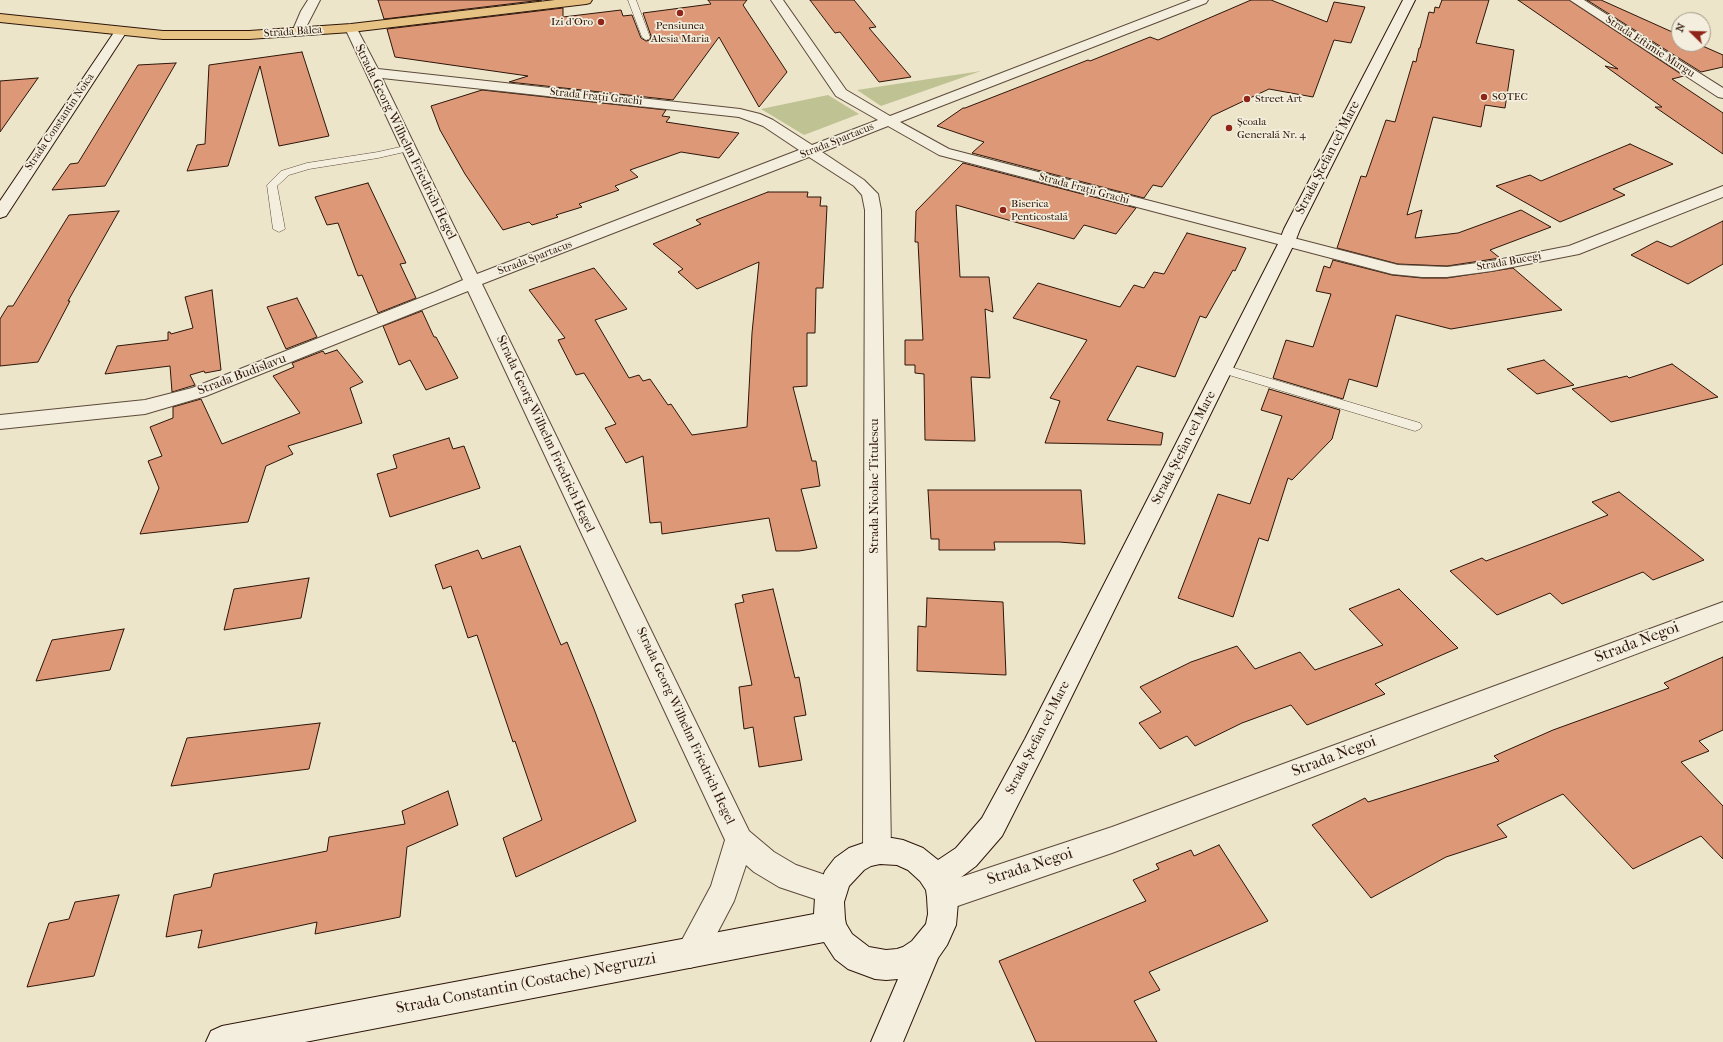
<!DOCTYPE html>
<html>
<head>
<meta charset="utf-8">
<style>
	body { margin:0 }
	#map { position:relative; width:1723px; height:1042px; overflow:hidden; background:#ece5ca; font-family:"IM FELL French Canon",serif }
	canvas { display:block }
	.north { position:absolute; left:1671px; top:12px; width:40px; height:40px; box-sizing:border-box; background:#f3eedd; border:1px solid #a49788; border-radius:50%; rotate:293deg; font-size:11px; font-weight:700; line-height:16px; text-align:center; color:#2d1509 }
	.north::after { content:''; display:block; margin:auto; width:14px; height:18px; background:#8f2418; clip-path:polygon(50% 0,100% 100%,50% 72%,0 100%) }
</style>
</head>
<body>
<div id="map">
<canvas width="1723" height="1042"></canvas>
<div class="north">N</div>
</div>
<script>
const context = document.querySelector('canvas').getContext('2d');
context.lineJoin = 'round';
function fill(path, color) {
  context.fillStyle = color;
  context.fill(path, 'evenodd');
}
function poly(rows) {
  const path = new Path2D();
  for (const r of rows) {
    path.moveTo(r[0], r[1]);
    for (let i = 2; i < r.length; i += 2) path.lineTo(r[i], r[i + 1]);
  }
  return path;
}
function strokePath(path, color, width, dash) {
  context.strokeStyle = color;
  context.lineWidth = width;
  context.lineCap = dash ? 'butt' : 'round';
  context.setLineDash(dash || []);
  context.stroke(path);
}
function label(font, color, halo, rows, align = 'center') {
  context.font = font + ' "IM FELL French Canon",serif';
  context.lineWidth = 3.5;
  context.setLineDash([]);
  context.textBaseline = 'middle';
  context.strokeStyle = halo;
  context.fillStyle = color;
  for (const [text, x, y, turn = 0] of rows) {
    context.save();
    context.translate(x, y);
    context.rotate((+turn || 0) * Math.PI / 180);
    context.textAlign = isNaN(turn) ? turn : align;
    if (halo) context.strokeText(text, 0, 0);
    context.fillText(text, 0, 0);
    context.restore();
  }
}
fill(poly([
	[981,71,881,106,857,90],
	[828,95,859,114,804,135,761,109]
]), '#bfc292');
const building = poly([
	[378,0,542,0,384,19,378,0],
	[708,0,747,0,743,5,787,72,759,107,719,37,673,100,509,82,528,76,395,57,387,29,563,8,563,17,621,10,623,16,632,15,641,38,646,41,650,40,651,36,643,13,711,4,708,0],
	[810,0,854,0,876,27,869,28,911,77,879,82,840,32,835,33,810,0],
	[1251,0,1271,0,1327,22,1334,2,1365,7,1351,43,1334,40,1313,97,1269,89,1212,116,1162,187,1153,185,1144,198,972,153,984,142,937,126,963,108,965,108,1088,60,1090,61,1150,37,1158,40,1251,0],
	[1442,0,1489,0,1476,43,1514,50,1505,108,1485,105,1481,127,1433,117,1407,215,1422,210,1415,238,1458,233,1521,210,1551,227,1490,250,1500,258,1447,266,1398,264,1337,248,1361,176,1366,177,1386,120,1395,122,1413,61,1416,62,1419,48,1420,48,1429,12,1434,13,1435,7,1439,8,1442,0],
	[1518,0,1569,0,1684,76,1672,79,1723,113,1723,154,1655,107,1662,107,1605,66,1618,69,1518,0],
	[1587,0,1601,0,1679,35,1679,44,1698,44,1723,55,1723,67,1701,72,1587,0],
	[302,52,329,136,279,146,260,66,228,166,187,171,197,145,205,144,209,65,302,52],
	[176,63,105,186,52,190,70,164,78,163,138,65,176,63],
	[38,78,0,132,0,81,38,78],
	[482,90,666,110,662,116,670,117,666,122,739,133,719,158,681,152,630,170,638,177,615,186,619,190,579,204,582,207,556,215,558,217,532,225,529,222,503,230,465,174,440,130,431,106,482,90],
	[1630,144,1673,164,1613,189,1625,195,1560,222,1496,186,1530,175,1541,181,1630,144],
	[963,163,1136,208,1116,234,1084,225,1074,239,956,205,960,277,989,277,993,312,985,309,990,378,971,377,975,441,925,440,924,374,915,373,915,365,905,365,905,340,923,340,918,242,915,242,916,211,963,163],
	[368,183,406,263,400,264,416,298,378,313,362,275,358,276,338,223,327,225,315,197,368,183],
	[768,192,808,192,807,197,821,197,820,206,827,206,823,288,816,288,815,333,807,333,807,386,793,387,812,461,816,461,820,486,801,489,817,548,799,551,776,551,769,518,662,534,661,522,650,523,643,456,626,463,605,428,616,424,584,373,576,375,558,340,565,338,529,290,594,268,627,309,595,320,629,378,639,375,643,381,650,379,668,405,671,404,692,435,747,427,752,333,759,262,697,289,678,272,683,269,653,244,701,224,696,220,768,192],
	[119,211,68,301,70,301,38,362,0,366,0,319,8,306,13,306,69,215,119,211],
	[1723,221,1723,264,1688,284,1631,255,1657,241,1671,247,1723,221],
	[1187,233,1246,248,1235,271,1233,270,1206,318,1200,316,1175,377,1137,366,1107,420,1163,433,1161,445,1045,443,1060,401,1050,398,1087,340,1013,318,1038,283,1120,307,1134,285,1144,288,1154,272,1164,274,1187,233],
	[1333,260,1392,275,1422,278,1447,278,1513,268,1562,310,1451,329,1396,315,1377,387,1349,379,1343,399,1273,378,1286,340,1313,347,1331,294,1316,291,1324,266,1330,268,1333,260],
	[212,290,221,370,205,373,204,371,190,375,195,385,172,392,170,366,105,374,117,346,168,340,168,332,170,332,171,334,193,328,185,297,212,290],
	[297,298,317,337,286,349,267,307,297,298],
	[422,311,434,337,436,337,458,378,426,390,410,360,399,365,383,326,422,311],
	[337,350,363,382,350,388,362,423,288,446,293,454,266,466,248,522,140,534,159,488,148,461,162,456,150,427,173,418,173,407,201,399,222,444,300,413,273,376,294,367,292,363,323,351,325,354,337,350],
	[1544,360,1574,385,1537,394,1507,369,1544,360],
	[1672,364,1718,397,1611,422,1572,389,1627,376,1629,378,1672,364],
	[1269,389,1340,410,1332,439,1292,480,1288,478,1268,541,1259,538,1233,617,1178,598,1218,494,1250,504,1282,416,1261,410,1269,389],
	[449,438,453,449,464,446,480,488,390,517,377,474,397,468,393,455,449,438],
	[928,490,1081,490,1085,544,1059,542,994,542,995,550,939,550,939,539,931,539,928,490],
	[1619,492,1704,560,1653,580,1643,572,1562,604,1550,593,1497,615,1450,571,1482,558,1486,561,1608,515,1592,502,1619,492],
	[520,546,561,645,567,642,594,709,636,821,516,877,503,838,542,820,515,741,513,742,477,635,468,638,451,586,443,589,435,565,478,550,482,559,520,546],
	[309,578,301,618,224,630,234,589,309,578],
	[773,589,795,678,799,677,806,715,794,717,802,760,759,767,753,727,744,729,739,687,752,685,735,604,744,602,742,595,773,589],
	[1399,589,1458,648,1375,684,1385,694,1307,725,1291,705,1242,723,1195,746,1187,736,1160,749,1139,723,1161,712,1140,687,1191,662,1237,646,1255,669,1300,652,1315,670,1383,645,1349,609,1399,589],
	[927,598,1003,602,1006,675,917,671,918,626,926,627,927,598],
	[124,629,110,670,36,681,52,640,124,629],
	[1723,657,1723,730,1699,741,1709,751,1681,762,1723,806,1723,859,1701,836,1633,869,1563,794,1497,825,1507,837,1446,857,1371,898,1312,825,1365,798,1368,802,1499,761,1494,756,1553,730,1669,688,1664,683,1723,657],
	[320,723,309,769,171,786,187,738,320,723],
	[448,791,458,825,407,847,400,917,315,934,317,922,198,948,202,930,166,937,174,895,211,887,214,874,327,851,329,837,405,824,402,811,448,791],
	[1219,845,1268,921,1149,972,1160,990,1134,1001,1157,1042,1036,1042,999,961,1146,901,1133,880,1159,869,1156,864,1191,850,1194,856,1219,845],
	[119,895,94,976,27,987,49,923,69,919,75,902,119,895]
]);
fill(building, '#d97');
strokePath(building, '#2d1509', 1);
const lane = poly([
	[628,0,636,0,650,37,649,39,646,40,642,37,628,0],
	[409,145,413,146,414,148,413,150,378,158,309,169,289,175,277,186,285,229,279,232,273,229,267,185,281,171,307,163,378,152,409,145],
	[1224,365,1420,423,1422,426,1420,429,1415,431,1219,372,1217,369,1219,366,1224,365]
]);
const street = poly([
	[308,0,320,0,302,35,294,35,292,32,301,11,308,0],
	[771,0,783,0,846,90,890,116,1191,0,1208,0,1206,3,900,122,949,149,1398,265,1447,267,1492,261,1569,246,1723,186,1723,197,1579,254,1492,271,1447,277,1422,277,1392,274,939,155,888,126,822,152,864,180,878,194,881,210,891,851,887,860,877,864,867,860,863,851,865,210,862,195,854,186,809,157,482,284,749,831,774,852,796,865,840,880,845,890,840,900,830,904,779,887,754,872,746,865,734,901,701,964,690,968,679,964,675,953,711,886,725,840,468,291,206,396,145,414,0,429,0,415,145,400,192,388,435,292,463,280,345,28,347,25,355,25,378,69,740,109,760,114,773,120,812,145,878,120,836,96,771,0],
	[382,78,739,117,763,126,799,150,477,274,382,78],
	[1570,0,1584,0,1723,88,1723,98,1718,97,1570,0],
	[1723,602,1723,621,1112,853,943,911,933,907,928,897,933,887,943,883,1112,827,1723,602]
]);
const secondary = poly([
	[1403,0,1415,0,1300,229,1295,242,1043,755,1002,836,976,866,952,884,958,902,956,925,947,945,938,958,903,1042,871,1042,898,979,886,980,875,979,848,969,835,959,824,942,305,1042,206,1042,211,1031,222,1026,814,914,815,897,825,871,835,858,849,848,875,839,892,838,903,840,923,848,938,860,956,848,982,818,1025,739,1279,242,1284,229,1403,0],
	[880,864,897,865,908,870,920,881,926,890,927,897,928,914,926,924,912,941,903,947,897,949,886,950,869,947,852,934,846,924,845,919,844,902,849,886,864,870,871,866,880,864],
	[121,27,125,28,127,31,8,213,6,216,0,218,0,201,117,28,121,27]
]);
const primary = poly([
	[555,0,592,0,590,3,586,4,351,32,249,39,163,39,0,22,0,14,163,31,249,31,351,24,555,0]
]);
strokePath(lane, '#5d4939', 1);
strokePath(street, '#5d4939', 2);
strokePath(secondary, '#2d1509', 2);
strokePath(primary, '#2d1509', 2);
fill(lane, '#f3eedd');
fill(street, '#f3eedd');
fill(secondary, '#f3eedd');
fill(primary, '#e6c285');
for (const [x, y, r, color] of [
	[680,13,4,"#8f2418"],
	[601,22,4,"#8f2418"],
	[1484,97,4,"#8f2418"],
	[1247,99,4,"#8f2418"],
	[1229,128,4,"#8f2418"],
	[1003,210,4,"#8f2418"]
]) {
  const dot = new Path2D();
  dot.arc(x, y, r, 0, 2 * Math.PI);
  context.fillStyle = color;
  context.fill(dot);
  strokePath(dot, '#f3eedd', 1.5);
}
label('11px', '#2d1509', '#f3eedd', [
	["Izi d'Oro",593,22,"right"],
	["Pensiunea",680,26,"center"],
	["Alesia Maria",680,39,"center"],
	["SOTEC",1492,97],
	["Street Art",1255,99],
	["Școala",1237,122],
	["Generală Nr. 4",1237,135],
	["Biserica",1011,204],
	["Penticostală",1011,217]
], 'left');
label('11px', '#2d1509', '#f3eedd', [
	["Strada Bâlea",293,32,-4],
	["Strada Eftimie Murgu",1650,47,33],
	["Strada Frații Grachi",596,97,6],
	["Strada Constantin Noica",60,122,-56],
	["Strada Spartacus",837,141,-22],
	["Strada Frații Grachi",1084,189,15],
	["Strada Spartacus",535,258,-21],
	["Strada Bucegi",1509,262,-10]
]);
label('13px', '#2d1509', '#f3eedd', [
	["Strada Georg Wilhelm Friedrich Hegel",405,142,64],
	["Strada Ștefan cel Mare",1328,158,-63],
	["Strada Budislavu",242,375,-21],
	["Strada Georg Wilhelm Friedrich Hegel",545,434,65],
	["Strada Ștefan cel Mare",1184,448,-63],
	["Strada Nicolae Titulescu",875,486,-90],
	["Strada Georg Wilhelm Friedrich Hegel",685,726,65],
	["Strada Ștefan cel Mare",1038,738,-63]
]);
label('16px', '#2d1509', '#f3eedd', [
	["Strada Negoi",1637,643,-21],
	["Strada Negoi",1334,757,-21],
	["Strada Negoi",1030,867,-18],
	["Strada Constantin (Costache) Negruzzi",526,984,-11]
]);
</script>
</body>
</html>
